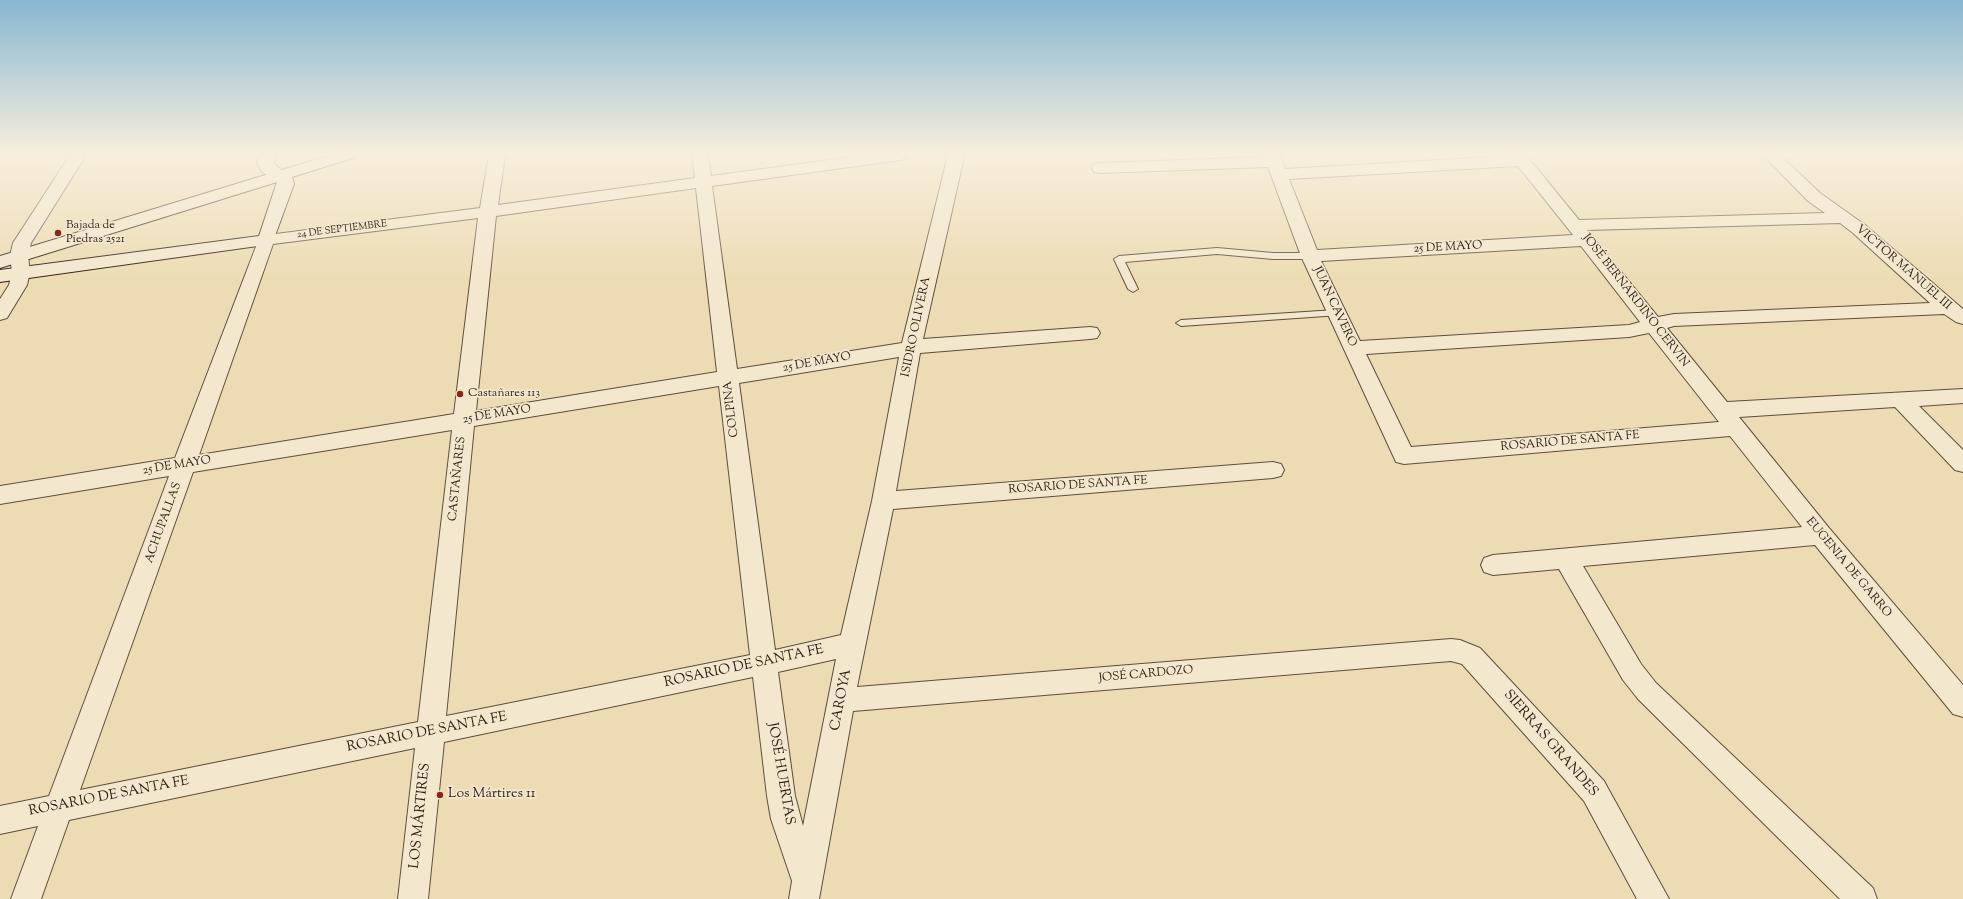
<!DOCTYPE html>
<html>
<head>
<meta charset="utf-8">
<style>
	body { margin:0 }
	canvas { display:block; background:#eddcb3 }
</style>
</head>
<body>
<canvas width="1963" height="899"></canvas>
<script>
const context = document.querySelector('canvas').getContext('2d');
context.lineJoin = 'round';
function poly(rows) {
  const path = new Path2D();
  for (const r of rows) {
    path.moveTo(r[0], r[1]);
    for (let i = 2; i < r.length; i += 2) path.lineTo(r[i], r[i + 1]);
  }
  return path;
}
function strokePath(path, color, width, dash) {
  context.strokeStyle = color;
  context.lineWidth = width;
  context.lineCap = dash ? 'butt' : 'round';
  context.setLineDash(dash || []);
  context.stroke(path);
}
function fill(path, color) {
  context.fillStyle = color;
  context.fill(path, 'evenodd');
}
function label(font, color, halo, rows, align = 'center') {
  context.font = font + ' "Sorts Mill Goudy",serif';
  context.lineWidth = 3.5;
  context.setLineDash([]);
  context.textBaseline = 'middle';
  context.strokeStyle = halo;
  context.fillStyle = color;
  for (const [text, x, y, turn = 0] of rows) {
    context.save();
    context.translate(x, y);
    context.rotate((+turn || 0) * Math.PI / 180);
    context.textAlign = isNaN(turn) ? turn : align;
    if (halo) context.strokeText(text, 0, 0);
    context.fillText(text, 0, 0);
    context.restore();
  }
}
const lane = poly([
	[1217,248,1273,253,1310,253,1315,256,1310,259,1273,259,1217,254,1125,262,1138,289,1133,292,1128,289,1114,259,1119,256,1217,248],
	[1336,310,1341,313,1340,315,1181,326,1176,323,1181,320,1336,310]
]);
const street = poly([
	[70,155,86,155,31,243,28,256,30,272,27,285,7,318,0,320,0,299,9,285,12,272,10,256,13,243,70,155],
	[260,155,276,155,273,162,287,176,285,180,279,181,273,180,261,171,257,162,260,155],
	[489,155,505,155,498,205,695,178,692,155,708,155,711,176,867,155,908,155,906,158,900,160,712,186,737,369,902,343,947,159,945,155,963,155,964,157,923,339,1090,327,1097,328,1100,333,1097,338,1090,339,920,353,896,491,1273,462,1281,464,1284,470,1281,476,1273,478,893,509,857,687,1451,639,1460,640,1480,648,1604,781,1669,899,1637,899,1584,801,1462,664,1451,661,853,711,819,899,789,899,792,881,771,819,767,796,753,677,444,742,428,899,398,899,415,748,69,820,41,899,11,899,38,826,0,834,0,806,49,796,169,476,0,504,0,486,175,458,260,236,480,208,489,155],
	[696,188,717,372,476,411,496,216,696,188],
	[478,218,454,414,199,455,273,244,478,218],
	[899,357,872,501,841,635,775,650,739,383,899,357],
	[719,386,750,655,446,716,474,426,719,386],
	[452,430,418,722,80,790,193,472,452,430],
	[836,659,803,826,795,796,778,672,836,659],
	[1264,155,1280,155,1285,169,1526,155,1579,220,1825,213,1808,201,1763,155,1780,155,1820,193,1865,225,1963,309,1963,324,1956,322,1944,314,1674,326,1667,328,1727,402,1963,389,1963,403,1919,406,1963,450,1963,472,1955,470,1895,407,1739,417,1829,528,1963,685,1963,717,1953,714,1815,545,1583,566,1641,664,1656,683,1873,888,1877,899,1840,899,1638,699,1623,680,1559,569,1493,575,1484,572,1481,565,1484,558,1493,555,1802,527,1730,436,1404,464,1396,462,1301,256,1268,167,1100,173,1094,172,1092,168,1094,164,1100,163,1265,157,1264,155],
	[1518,166,1573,235,1317,250,1289,179,1518,166],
	[1840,223,1853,233,1930,303,1674,314,1658,317,1587,230,1840,223],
	[1581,246,1640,322,1629,325,1360,341,1321,261,1581,246],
	[1649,333,1719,422,1411,447,1366,354,1629,337,1649,333]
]);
const secondary = poly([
	[331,155,355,155,353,158,292,177,294,184,272,244,0,282,0,270,259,236,277,182,0,268,0,256,331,155]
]);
strokePath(lane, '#5d4e3c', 2);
strokePath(street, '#5d4e3c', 2);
strokePath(secondary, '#2d1e15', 2);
fill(lane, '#f3e8ce');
fill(street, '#f3e8ce');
fill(secondary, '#f3e8ce');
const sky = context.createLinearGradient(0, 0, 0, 280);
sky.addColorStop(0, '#88b7d1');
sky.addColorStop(0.55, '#f7efdd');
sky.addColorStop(1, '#f7efdd00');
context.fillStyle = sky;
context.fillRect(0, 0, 1963, 280);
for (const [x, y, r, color] of [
	[58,233,4,"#8f2418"],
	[460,394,4,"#8f2418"],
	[440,795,4,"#8f2418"]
]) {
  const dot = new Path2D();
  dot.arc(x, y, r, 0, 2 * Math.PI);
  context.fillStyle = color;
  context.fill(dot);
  strokePath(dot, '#f3e8ce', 1.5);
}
label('10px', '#2d1e15', '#f3e8ce', [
	["24 DE SEPTIEMBRE",342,230,-7]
]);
label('12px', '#2d1e15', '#f3e8ce', [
	["Bajada de",66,226],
	["Piedras 2521",66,240],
	["Castañares 113",468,394]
], 'left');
label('12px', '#2d1e15', '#f3e8ce', [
	["25 DE MAYO",1448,248,-3],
	["VICTOR MANUEL III",1903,268,41],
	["JOSÉ BERNARDINO CERVIN",1635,301,52],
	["JUAN CAVERO",1334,307,65],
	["ISIDRO OLIVERA",917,327,-78],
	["25 DE MAYO",817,363,-10],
	["COLPINA",732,409,-97],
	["25 DE MAYO",497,415,-9],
	["ROSARIO DE SANTA FE",1570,442,-5],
	["25 DE MAYO",177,466,-9],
	["CASTAÑARES",458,479,-84],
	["ROSARIO DE SANTA FE",1078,486,-4],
	["ACHUPALLAS",164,523,-70],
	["EUGENIA DE GARRO",1848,568,50],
	["JOSÉ CARDOZO",1146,675,-5]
]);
label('14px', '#2d1e15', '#f3e8ce', [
	["ROSARIO DE SANTA FE",744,667,-12],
	["CAROYA",842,700,-79],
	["ROSARIO DE SANTA FE",427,733,-11],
	["SIERRAS GRANDES",1550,744,49],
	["JOSÉ HUERTAS",780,774,80],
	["ROSARIO DE SANTA FE",109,797,-11],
	["LOS MÁRTIRES",421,816,-84]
]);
label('14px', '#2d1e15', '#f3e8ce', [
	["Los Mártires 11",448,795]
], 'left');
</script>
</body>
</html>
